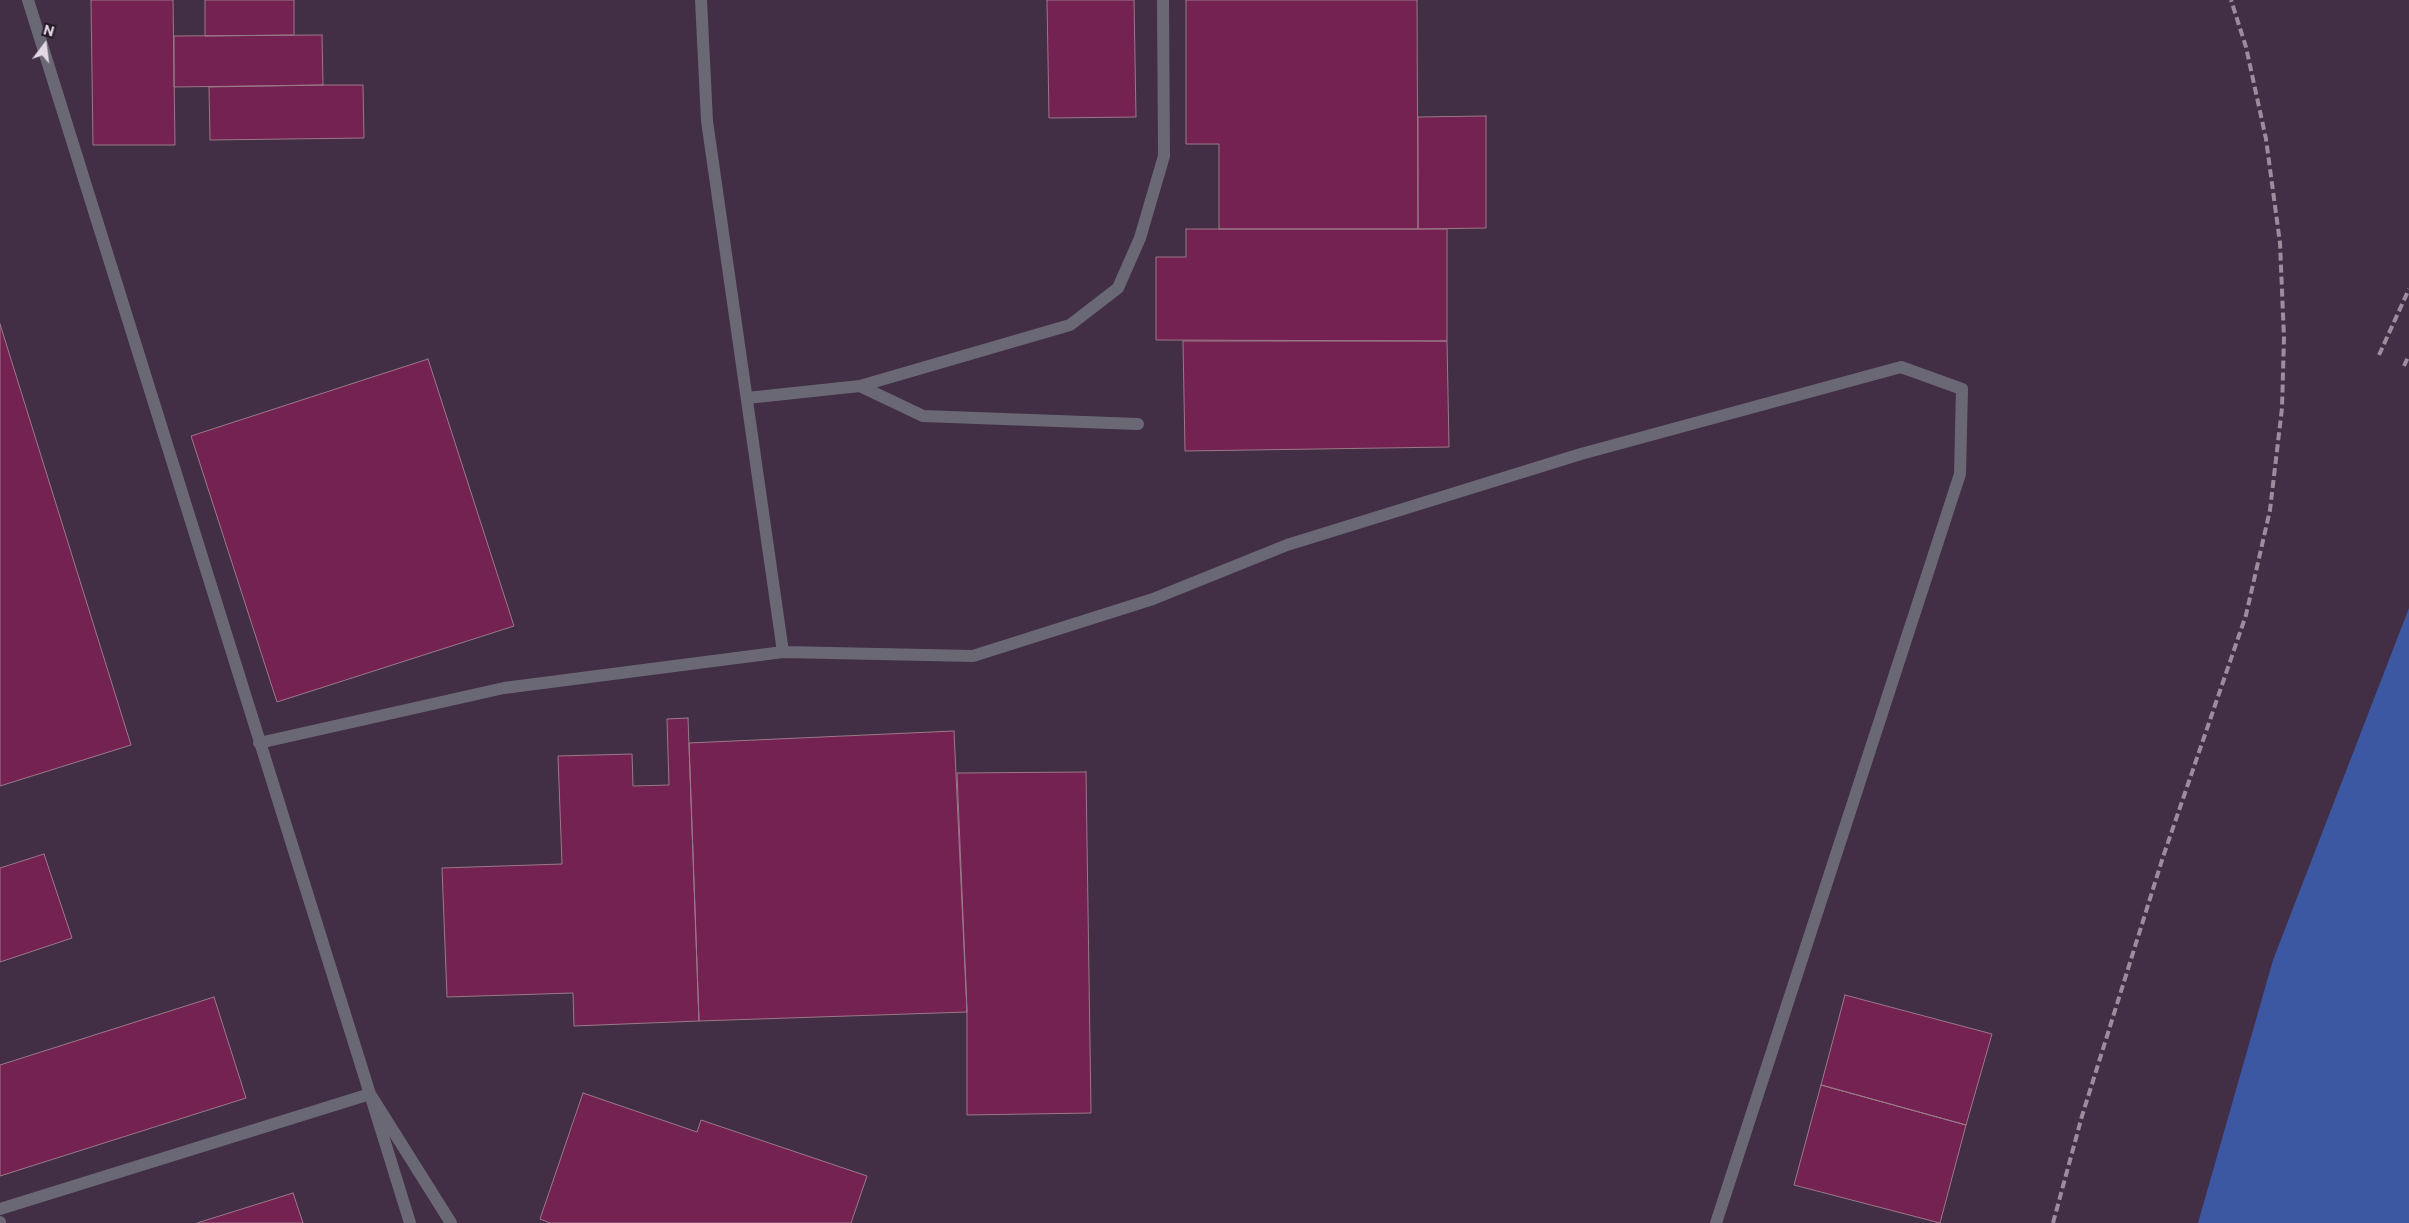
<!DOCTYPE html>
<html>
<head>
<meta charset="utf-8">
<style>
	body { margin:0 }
	#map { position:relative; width:2409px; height:1223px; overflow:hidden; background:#422e45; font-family:Commissioner,sans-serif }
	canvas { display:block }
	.north { position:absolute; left:20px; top:20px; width:50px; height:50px; -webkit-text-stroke:4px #231a25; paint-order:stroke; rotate:15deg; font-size:14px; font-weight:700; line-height:20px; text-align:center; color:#e4d7e6 }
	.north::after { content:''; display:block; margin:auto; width:18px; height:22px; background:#e4d7e6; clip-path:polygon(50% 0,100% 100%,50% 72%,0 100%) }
</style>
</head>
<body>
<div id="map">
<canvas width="2409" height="1223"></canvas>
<div class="north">N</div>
</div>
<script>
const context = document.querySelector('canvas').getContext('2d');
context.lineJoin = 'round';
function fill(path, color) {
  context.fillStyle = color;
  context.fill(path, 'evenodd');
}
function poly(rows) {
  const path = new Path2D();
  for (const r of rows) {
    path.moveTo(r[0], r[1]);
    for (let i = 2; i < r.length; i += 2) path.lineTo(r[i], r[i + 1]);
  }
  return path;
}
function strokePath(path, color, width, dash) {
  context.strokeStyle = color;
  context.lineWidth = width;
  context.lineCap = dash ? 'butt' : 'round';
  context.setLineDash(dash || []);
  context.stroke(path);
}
fill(poly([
	[2409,608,2409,1223,2198,1223,2273,960]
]), '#3d58a3');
const building = poly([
	[91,0,173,0,175,145,93,145,91,0],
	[205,0,294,0,294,35,205,36,205,0],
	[1047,0,1134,0,1136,117,1049,118,1047,0],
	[1186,0,1417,0,1418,229,1219,229,1219,144,1186,144,1186,0],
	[322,35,323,85,174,87,174,36,322,35],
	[323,85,363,85,364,138,210,140,209,87,323,85],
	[1486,116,1486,228,1418,229,1418,117,1486,116],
	[1186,229,1447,229,1447,341,1156,340,1156,257,1186,257,1186,229],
	[0,324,131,745,0,786,0,324],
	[1183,341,1447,341,1449,447,1185,451,1183,341],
	[428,359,514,626,277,702,191,436,428,359],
	[688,718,699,1021,574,1026,573,993,447,997,442,868,562,864,558,756,632,754,633,786,669,785,667,719,688,718],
	[954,731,967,1012,699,1021,689,743,954,731],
	[1086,772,1091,1113,967,1115,967,1012,957,773,1086,772],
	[44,854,72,938,0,962,0,868,44,854],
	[1845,995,1992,1034,1966,1125,1821,1085,1845,995],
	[214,997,246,1098,0,1176,0,1065,214,997],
	[1821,1085,1966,1125,1940,1223,1794,1185,1821,1085],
	[583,1093,697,1132,701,1120,867,1176,851,1223,550,1223,540,1219,583,1093],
	[293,1193,303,1223,197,1223,293,1193]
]);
fill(building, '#742251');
strokePath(building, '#9b7988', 1);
strokePath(poly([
	[28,0,370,1094,451,1223],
	[860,386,923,416,1138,424],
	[747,398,860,386,1070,325,1118,288,1140,238,1164,156,1163,0],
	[783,652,973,656,1153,599,1287,545,1581,454,1901,367,1962,389,1960,474,1716,1223],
	[259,743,504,688,783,652,707,121,701,0],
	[0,1209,370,1094,410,1223],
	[0,1222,0,1223]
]), '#6a6875', 12);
strokePath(poly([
	[2379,355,2409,289],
	[2404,366,2409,355],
	[2053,1223,2082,1116,2163,857,2246,615,2270,510,2282,408,2284,338,2280,243,2266,139,2246,47,2231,0]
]), '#9c8c9e', 4, [8, 4]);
</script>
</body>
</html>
